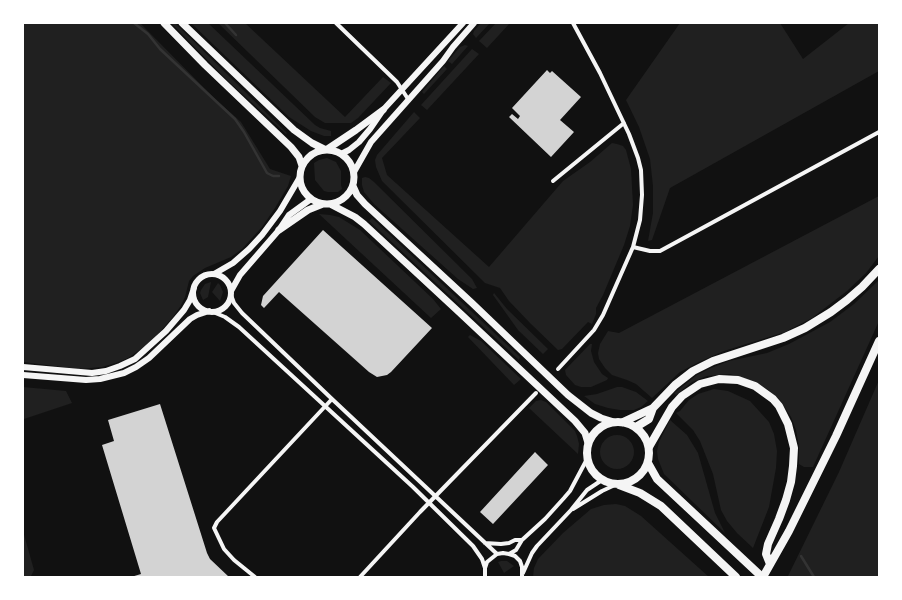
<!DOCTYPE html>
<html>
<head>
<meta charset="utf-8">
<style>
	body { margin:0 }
	#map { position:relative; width:902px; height:600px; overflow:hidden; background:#111; font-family:Literata,serif }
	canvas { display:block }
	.frame { position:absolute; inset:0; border:24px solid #fff; pointer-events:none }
</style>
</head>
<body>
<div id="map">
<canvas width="902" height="600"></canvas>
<div class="frame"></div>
</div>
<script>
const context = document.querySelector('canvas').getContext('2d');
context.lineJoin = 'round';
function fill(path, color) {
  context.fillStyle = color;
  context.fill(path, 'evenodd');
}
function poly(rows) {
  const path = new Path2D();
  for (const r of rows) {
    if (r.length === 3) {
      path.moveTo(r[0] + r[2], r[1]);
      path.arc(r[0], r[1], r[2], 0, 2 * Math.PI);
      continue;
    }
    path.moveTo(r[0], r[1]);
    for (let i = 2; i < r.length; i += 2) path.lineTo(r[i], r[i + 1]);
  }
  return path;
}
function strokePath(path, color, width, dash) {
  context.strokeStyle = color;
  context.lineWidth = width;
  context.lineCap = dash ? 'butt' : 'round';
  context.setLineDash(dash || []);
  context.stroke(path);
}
fill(poly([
	[23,23,140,23,214,98,241,122,270,169,291,176,288,186,275,208,262,227,242,249,231,257,205,268,193,276,189,281,185,297,180,307,173,317,157,335,144,347,128,358,116,363,102,367,79,369,23,362],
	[171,23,175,23,287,133,286,134,227,80],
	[191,23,208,23,315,125,320,128,331,131,331,136,324,136,311,131,289,117],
	[218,23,245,23,345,117,383,77,391,83,358,118,351,123,325,123,315,117],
	[481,23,490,23,476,38,473,34,474,31],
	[496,23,510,23,487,48,479,41],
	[680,23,780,23,803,59,849,23,879,23,879,71,670,188,652,240,648,241,653,213,653,186,650,159,639,127,626,100],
	[465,45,468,46,452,64,448,61,460,47],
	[472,49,479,54,427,110,421,105],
	[444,66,447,69,424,94,422,92],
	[414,112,420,118,382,158,387,175,489,267,563,181,590,162,612,143,617,144,623,146,626,150,631,169,633,205,630,226,624,245,603,295,596,308,596,314,592,324,588,322,562,349,558,350,530,323,509,301,500,288,485,283,382,181,376,167,375,160,377,155],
	[327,158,336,162,341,171,341,185,342,189,338,192,328,192,324,191,315,180,314,163,319,160],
	[365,177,369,178,374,182,472,279,477,288,473,289,458,279,374,204,364,192,362,185,362,178],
	[879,196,879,256,866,273,847,291,812,318,785,332,724,351,699,362,680,372,652,398,636,384,627,380,612,375,605,368,599,359,598,353,600,344,608,331,619,333],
	[319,214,330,215,339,217,360,230,433,299,441,309,431,318],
	[372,218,520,357,519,360,369,221],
	[879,280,879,321,813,467,804,467,799,464,799,447,796,430,791,417,780,400,767,389,753,381,730,374,707,376,692,382,676,395,674,393,697,375,711,368,729,361,767,353,789,344,830,322,854,304],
	[211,282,208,297,203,300,200,293,201,290,205,284],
	[218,283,220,285,223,292,220,301,212,292],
	[494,293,507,309,548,349,543,354,518,330,493,295],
	[470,335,481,341,521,379,514,385,468,337],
	[590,344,592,344,591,351,594,362,602,374,608,378,607,380,591,387,581,387,575,385,566,375,565,370],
	[879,380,879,577,789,577,788,576,839,472],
	[23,387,66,391,72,403,24,419,23,420],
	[617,387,622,387,636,392,648,401,641,407,634,410,620,410,608,408,595,404,584,396,597,394],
	[714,389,728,391,750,401,769,422,774,434,777,451,776,468,769,507,753,548,737,533,727,521,721,510,713,474,700,441,693,430,676,413,680,411,689,400,698,394],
	[541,400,546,402,575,431,577,436,579,444,578,454,529,408,536,401],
	[670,420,687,435,698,453,715,513,725,533,664,474,658,459,657,451,659,442],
	[617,452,17],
	[616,504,625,506,641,516,709,577,533,577,534,568,538,559,563,533,591,509,604,505],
	[23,531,34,570,31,576,28,577,23,577],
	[501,561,507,561,514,566,504,573,498,562]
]), '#202020');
strokePath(poly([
	[134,23,148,34,160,49,235,119,244,132,267,173,273,176,279,176],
	[225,23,236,35],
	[801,556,814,577]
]), '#333', 2.5);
fill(poly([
	[547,70,550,73,552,71,581,97,560,120,574,132,551,157,509,117,512,114,518,119,520,116,512,108],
	[323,230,432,328,391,372,387,375,377,377,369,372,279,292,264,308,261,305,263,296],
	[160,404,207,553,210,559,229,577,131,577,141,574,102,445,114,441,108,420],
	[535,452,548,465,493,524,480,512]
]), '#d3d3d3');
strokePath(poly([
	[336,23,397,82,408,99],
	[553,181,624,123],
	[633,247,650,251,660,251,879,132],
	[231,295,234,303,242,313,332,399,497,554],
	[213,312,225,317,239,327,413,487,473,546,482,559,485,568],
	[558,369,594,330,603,315,633,247,640,220,642,195,641,170,638,158,629,134,600,73,573,23],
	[573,509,602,491,617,484],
	[485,543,501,544,509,543,515,540,522,540],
	[509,554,516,550,522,540,545,519,564,498,570,491,587,459],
	[523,573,532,553,537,546,571,510,587,490,602,480],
	[255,577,234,560,224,549,214,528,217,522,332,399],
	[360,577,420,512,536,393],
	[485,577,485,568,487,562,497,554,503,553,509,554,515,556,520,561,522,567,522,577]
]), '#f5f5f5', 4);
strokePath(poly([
	[341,154,349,150,359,142,370,129,383,110,463,23],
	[354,172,371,142,443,61,453,47,474,23],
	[214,274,233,263,249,249,262,235,280,211,300,177],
	[212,293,19],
	[231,291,240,275,279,230,289,215,311,199],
	[23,367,92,373,106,371,120,366,135,359,166,331,184,310,190,300,194,288],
	[23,375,86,380,100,379,124,373,136,367,149,358,190,319,197,315,209,311]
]), '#f5f5f5', 6);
strokePath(poly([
	[164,23,205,65,291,147,299,157,302,166],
	[182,23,294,130,312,143,326,150],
	[327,177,27],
	[326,150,356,130,383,110],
	[353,186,357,195,365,204,472,303,568,395,591,413,601,418,614,422],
	[330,204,355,217,364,224,461,314,575,421,585,433,588,443],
	[279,230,308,210,323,204]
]), '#f5f5f5', 7);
strokePath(poly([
	[618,453,31],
	[648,463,657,479,762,577],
	[619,485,640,493,661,506,736,577]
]), '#f5f5f5', 8);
strokePath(poly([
	[623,422,653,408],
	[636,427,649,419,653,408,675,385,693,371,713,361,783,338,805,328,831,312,847,300,862,287,879,269],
	[649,447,672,407,682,396,700,384,719,379,738,380,755,386,773,399,779,406,788,424,794,448,793,466,791,482,786,500,779,519,768,544,766,554,770,564],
	[763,577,789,531,836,436,879,341]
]), '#f5f5f5', 8);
</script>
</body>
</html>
